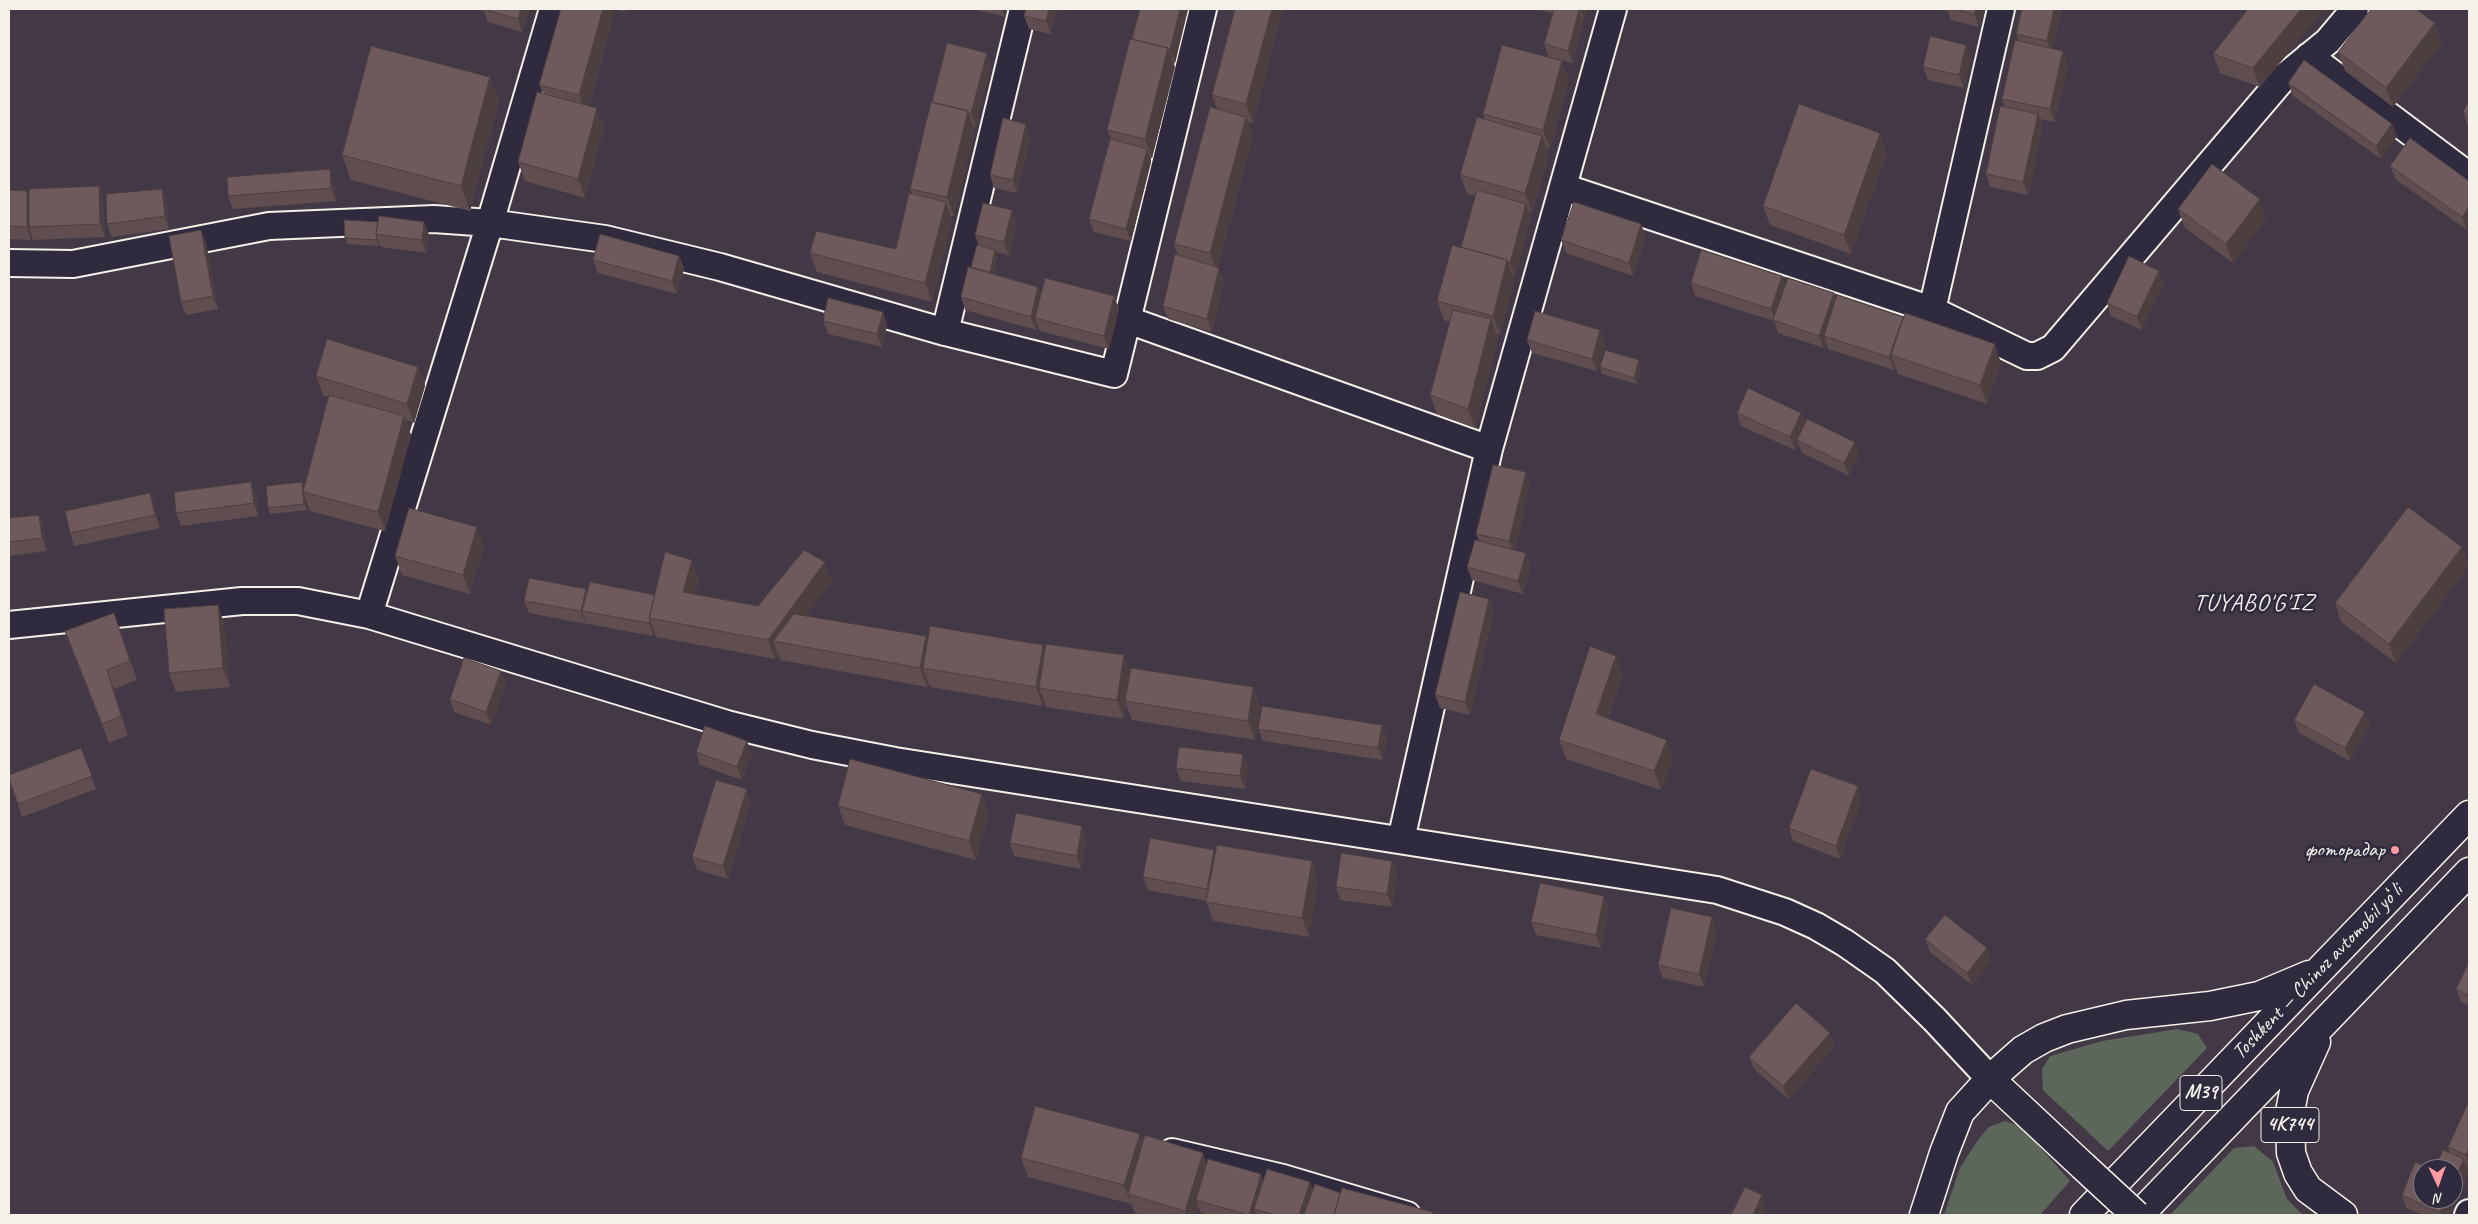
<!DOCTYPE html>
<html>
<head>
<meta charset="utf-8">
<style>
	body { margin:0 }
	#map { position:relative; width:2478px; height:1224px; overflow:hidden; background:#423846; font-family:Caveat,sans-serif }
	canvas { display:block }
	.frame { position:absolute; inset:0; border:10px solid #f4f1e8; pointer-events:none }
	.north { position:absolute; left:2413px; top:1159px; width:50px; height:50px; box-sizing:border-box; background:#2f2a3d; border:1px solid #7e7a81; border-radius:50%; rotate:177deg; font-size:14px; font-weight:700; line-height:20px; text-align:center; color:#f4f1e8 }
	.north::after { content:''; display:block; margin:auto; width:18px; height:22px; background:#ff9aa2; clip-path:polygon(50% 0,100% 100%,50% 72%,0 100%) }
</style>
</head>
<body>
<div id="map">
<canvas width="2478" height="1224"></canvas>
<div class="frame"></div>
<div class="north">N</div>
</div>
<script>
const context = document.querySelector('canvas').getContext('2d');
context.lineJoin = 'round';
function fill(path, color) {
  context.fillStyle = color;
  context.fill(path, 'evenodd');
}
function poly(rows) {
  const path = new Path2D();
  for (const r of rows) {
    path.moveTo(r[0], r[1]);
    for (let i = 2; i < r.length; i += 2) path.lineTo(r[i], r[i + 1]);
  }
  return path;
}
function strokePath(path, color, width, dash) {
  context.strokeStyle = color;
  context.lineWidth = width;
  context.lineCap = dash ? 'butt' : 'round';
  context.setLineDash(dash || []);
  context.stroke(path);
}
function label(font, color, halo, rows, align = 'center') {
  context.font = font + ' Caveat,sans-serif';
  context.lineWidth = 5;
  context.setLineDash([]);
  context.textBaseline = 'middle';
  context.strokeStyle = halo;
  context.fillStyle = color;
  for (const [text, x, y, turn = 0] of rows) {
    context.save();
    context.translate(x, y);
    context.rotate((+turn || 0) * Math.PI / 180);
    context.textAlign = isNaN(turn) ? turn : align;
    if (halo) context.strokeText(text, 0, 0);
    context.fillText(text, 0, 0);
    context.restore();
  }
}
fill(poly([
	[2177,1029,2198,1034,2207,1048,2108,1151,2043,1090,2042,1069,2050,1056,2102,1041],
	[2005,1121,2022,1127,2070,1181,2040,1215,1944,1215,1960,1168,1977,1141,1989,1127],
	[2254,1146,2273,1162,2287,1199,2303,1215,2170,1215,2234,1148]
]), '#5c665a');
const street = poly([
	[2309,56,2469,176],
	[1563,187,1932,310,2001,9],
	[9,263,73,264,269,226,434,219,490,223,605,239,720,267,945,332,1114,374,1203,9],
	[1932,310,2027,356,2037,356,2053,348,2284,77,2328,41,2355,9],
	[1128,320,1489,449],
	[945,332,1023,9],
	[369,615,490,223,553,9],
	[9,625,242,601,298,601,369,615,727,724,812,745,895,761,1717,890,1785,912,1816,926,1845,943,1885,971,1935,1020,1990,1079],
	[1401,840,1489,449,1613,9],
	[1172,1152,1283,1178,1407,1215],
	[2468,1215,2469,1213]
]);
const secondary = poly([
	[1990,1079,2083,1166]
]);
const highway = poly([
	[2316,1042,2294,1091,2290,1112,2291,1153,2298,1173,2308,1189,2343,1215],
	[1924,1215,1944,1153,1960,1112,1990,1079,2023,1050,2044,1038,2067,1029,2126,1015,2210,1006,2259,996,2309,975],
	[2084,1215,2469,815],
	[2139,1215,2469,872]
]);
strokePath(street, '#f4f1e8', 30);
strokePath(secondary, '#f4f1e8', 31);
strokePath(highway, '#f4f1e8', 31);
strokePath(street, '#2f2a3d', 26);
strokePath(secondary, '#2f2a3d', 28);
strokePath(highway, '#2f2a3d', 28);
const secondaryBridge = poly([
	[2083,1166,2136,1215]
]);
strokePath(secondaryBridge, '#f4f1e8', 31, []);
strokePath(secondaryBridge, '#2f2a3d', 28);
fill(poly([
	[483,9,530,9,522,32,488,22],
	[615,9,626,9,625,12],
	[973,9,1007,9,1005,17],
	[1057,9,1051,34,1029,29,1024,16],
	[1140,9,1188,9,1175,63,1173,63,1175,67,1152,158,1150,157,1151,162,1131,241,1094,232,1089,219,1111,139,1107,130,1132,39],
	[1235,9,1283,9,1253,123,1248,122,1253,136,1218,268,1224,281,1212,332,1168,319,1163,306,1178,255,1174,244,1217,109,1212,95],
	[1535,9,1586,9,1584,20,1582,19,1583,23,1573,63,1549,57,1544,44,1553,13],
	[1947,9,1984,9,1979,27,1951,20],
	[2022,9,2062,9,2053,49,2068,64,2055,122,2040,119,2043,127,2028,195,1990,187,1986,174,2005,107,2002,99,2019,41,2016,34],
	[2248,9,2324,9,2260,87,2220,73,2213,54],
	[614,14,589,106,604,127,585,198,525,181,518,162,543,93,539,85],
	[2435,23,2442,42,2393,107,2345,71,2338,52],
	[1971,58,1964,88,1928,80,1923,67],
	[991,66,976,126,974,126,975,130,954,216,950,216,952,221,932,302,817,272,810,253,896,249,912,194,910,189],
	[490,77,499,101,470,211,351,180,342,155],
	[1569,80,1550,149,1546,148,1549,155,1532,212,1529,211,1531,217,1515,276,1512,275,1514,279,1500,335,1496,334,1498,338,1475,428,1437,414,1430,395,1450,322,1444,320,1437,301,1461,247,1475,196,1467,194,1460,175,1485,120,1483,114],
	[2288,83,2397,136,2381,159,2293,96],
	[2469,102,2469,129,2463,111],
	[1031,137,1017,193,994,188,990,175],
	[1887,152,1851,254,1770,225,1763,206],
	[2390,166,2469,181,2467,230,2395,179],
	[334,182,336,201,233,209,228,196],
	[99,186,103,199,105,237,33,240,31,234,31,240,9,239,9,190,27,191,29,196],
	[167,202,169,229,112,237,107,224],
	[2178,209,2267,218,2233,263,2185,228],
	[378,222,424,222,429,235,426,253,381,247,379,243,379,246,347,244,345,238],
	[1017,223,1009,255,996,252,998,256,993,274,1038,287,1041,294,1114,296,1119,309,1109,349,1040,331,1037,324,1036,330,965,310,961,297,972,268,971,267,979,246,975,235],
	[201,230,206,243,218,309,186,315,181,302],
	[1646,237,1633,276,1566,253,1561,240],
	[679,256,684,268,677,294,598,273,593,260],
	[1782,276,1785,285,1834,293,1836,300,1903,317,1903,319,2001,363,1987,404,1898,374,1895,366,1894,370,1828,349,1826,342,1824,348,1778,333,1774,321,1695,296,1691,283],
	[2164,283,2142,330,2111,316,2107,303],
	[883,312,887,325,882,347,828,334,823,321],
	[1600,330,1605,343,1597,371,1532,353,1527,340],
	[418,367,425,386,414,423,406,420,411,435,385,531,310,511,305,497,307,510,270,514,268,508,304,488,329,397,323,395,316,376],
	[1600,367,1642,367,1637,384,1602,374],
	[1737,413,1801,413,1805,424,1859,455,1849,476,1802,453,1798,443,1795,450,1741,426],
	[1526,472,1530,485,1515,550,1531,566,1523,594,1472,580,1467,567,1479,541,1476,534],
	[150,493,155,506,160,528,74,546,70,533],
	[256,495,258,516,181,526,176,513],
	[39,515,44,528,47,551,9,556,9,518],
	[484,546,470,594,402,575,395,556],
	[2462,547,2469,566,2396,663,2341,622,2335,603],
	[825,562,832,581,806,616,926,636,927,641,1045,650,1130,671,1253,687,1260,706,1255,740,1132,720,1126,704,1124,719,1046,707,1044,701,1043,706,930,687,928,682,927,687,780,660,778,655,775,659,656,637,654,632,653,636,587,624,586,622,586,624,529,613,524,601,587,592,655,595,699,579,695,594,758,606],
	[1489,599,1494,612,1470,715,1440,708,1435,695],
	[218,605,224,624,230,687,176,692,169,673],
	[114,613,137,680,114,689,128,735,109,743,65,631],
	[501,671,506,684,491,725,454,712,450,699],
	[1623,675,1608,718,1674,759,1661,790,1566,759,1559,740],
	[2294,720,2370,725,2350,761,2299,733],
	[1382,725,1387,738,1383,760,1263,741,1258,729],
	[81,748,96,789,22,817,9,779],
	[696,752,752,754,742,780,700,765],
	[1243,754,1248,767,1245,789,1181,781,1176,768],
	[1862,799,1840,859,1793,841,1789,828],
	[751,802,728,879,697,870,692,857],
	[838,806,989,813,976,860,845,825],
	[1087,839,1081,869,1014,856,1010,843],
	[1215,852,1312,861,1318,880,1309,937,1213,921,1206,901,1148,890,1143,877],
	[1392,861,1397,874,1392,907,1340,900,1336,887],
	[1604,896,1609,909,1601,948,1536,935,1531,922],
	[1717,930,1704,987,1663,978,1658,965],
	[1925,939,1992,961,1972,985,1930,952],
	[2469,964,2469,1006,2461,1002,2456,989],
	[1830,1033,1835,1046,1788,1099,1754,1069,1749,1057],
	[2469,1106,2469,1167,2467,1166,2469,1172,2449,1215,2423,1215,2406,1208,2402,1195,2423,1199,2450,1153,2448,1147],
	[1140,1134,1143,1143,1263,1181,1310,1182,1313,1190,1340,1193,1433,1212,1434,1215,1209,1215,1201,1213,1199,1208,1196,1215,1143,1215,1135,1213,1131,1203,1131,1204,1028,1177,1021,1158]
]), '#5f4d4f');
fill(poly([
	[521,9,530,9,522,32,518,19],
	[603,9,612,9,614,14,586,114,579,95],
	[1002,9,1007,9,1005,17],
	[1049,9,1057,9,1051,34,1046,21],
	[1180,9,1188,9,1175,63,1170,50],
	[1272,9,1283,9,1253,123,1246,104],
	[1580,9,1586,9,1584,20],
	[1976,9,1984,9,1979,27,1974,14],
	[2054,9,2062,9,2052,54,2047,41],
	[2301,9,2324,9,2260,87,2253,68],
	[1579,10,1583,23,1573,63,1568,51],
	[2435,23,2442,42,2393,107,2386,88],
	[1966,45,1971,58,1964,88,1959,75],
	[1168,48,1175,67,1152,158,1145,139],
	[2063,51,2068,64,2055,122,2050,109],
	[987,53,991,66,976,126,971,113],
	[1562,61,1569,80,1550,149,1543,130],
	[490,77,499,101,470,211,461,186],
	[597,108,604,127,585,198,578,179],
	[968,111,975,130,954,216,947,197],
	[2038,114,2043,127,2028,195,2023,182],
	[1246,117,1253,136,1217,272,1210,253],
	[1026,124,1031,137,1017,193,1013,180],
	[2392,124,2397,136,2381,159,2376,146],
	[1880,133,1887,152,1851,254,1844,235],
	[1542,136,1549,155,1532,212,1525,193],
	[1147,149,1151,162,1131,241,1126,229],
	[330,169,334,182,336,201,331,188],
	[99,186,103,199,105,237,100,224],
	[162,189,167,202,169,229,165,216],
	[27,191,32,204,29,227,31,234,31,240,27,227],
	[2260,199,2267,218,2233,263,2226,244],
	[946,202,952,221,932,302,925,283],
	[1526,204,1531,217,1515,276,1510,263],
	[2469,207,2469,226,2467,230,2462,217],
	[1012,210,1017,223,1009,255,1004,242],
	[424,222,429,235,426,253,422,240],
	[1641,224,1646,237,1633,276,1629,263],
	[201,230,206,243,218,309,213,296],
	[377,236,379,243,379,246,376,240],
	[995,250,998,256,992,278,990,272],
	[679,256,684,268,677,294,672,281],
	[1507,260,1514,279,1500,335,1493,316],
	[1219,268,1224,281,1212,332,1207,319],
	[2159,271,2164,283,2142,330,2137,317],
	[1782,276,1787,289,1775,320,1771,309],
	[1038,287,1043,299,1035,318,1037,324,1036,330,1031,317],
	[1834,293,1838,306,1824,336,1826,342,1824,348,1819,336],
	[1114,296,1119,309,1109,349,1104,336],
	[883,312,887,325,882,347,877,334],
	[1903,317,1907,330,1891,355,1895,366,1894,370,1889,357],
	[1491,319,1498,338,1475,428,1468,409],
	[1600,330,1605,343,1597,371,1592,359],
	[1995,344,2001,363,1987,404,1980,385],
	[1639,360,1642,367,1637,384,1634,378],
	[418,367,425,386,414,423,407,404],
	[1801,413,1806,425,1797,440,1798,443,1795,450,1790,437],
	[404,416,411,435,385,531,378,512],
	[1855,442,1859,455,1849,476,1844,463],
	[1526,472,1530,485,1514,554,1509,541],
	[251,482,256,495,258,516,254,503],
	[302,482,304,489,303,492,305,497,307,510,304,504],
	[150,493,155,506,160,528,155,515],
	[39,515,44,528,47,551,42,538],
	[477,527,484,546,470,594,463,575],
	[2462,547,2469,566,2396,663,2389,644],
	[1526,553,1531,566,1523,594,1518,581],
	[692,560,699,579,690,611,683,592],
	[825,562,832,581,786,644,773,641,778,655,775,659,768,640],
	[586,589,591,602,582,611,586,622,586,624,581,611],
	[1489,599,1494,612,1470,715,1465,702],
	[218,605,224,624,230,687,223,668],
	[650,619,654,632,653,636,649,623],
	[926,636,933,655,923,668,928,682,927,687,920,668],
	[1043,645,1050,664,1039,688,1044,701,1043,706,1036,687],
	[1124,655,1131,674,1125,701,1126,704,1124,719,1117,700],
	[1616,656,1623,675,1602,733,1596,714],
	[107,670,114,689,128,735,121,716],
	[501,671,506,684,491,725,486,712],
	[1253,687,1260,706,1255,740,1248,721],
	[2365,712,2370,725,2350,761,2345,748],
	[1382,725,1387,738,1383,760,1378,748],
	[1667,740,1674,759,1661,790,1654,771],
	[747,741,752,754,742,780,737,767],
	[1243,754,1248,767,1245,789,1240,776],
	[1858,786,1862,799,1840,859,1836,846],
	[747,789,751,802,728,879,723,866],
	[982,794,989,813,976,860,969,841],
	[1082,826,1087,839,1081,869,1077,856],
	[1214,850,1219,863,1212,902,1207,889],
	[1312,861,1318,880,1309,937,1302,918],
	[1392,861,1397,874,1392,907,1387,894],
	[1604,896,1609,909,1601,948,1596,935],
	[1712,917,1717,930,1704,987,1699,974],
	[1987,948,1992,961,1972,985,1967,973],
	[1830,1033,1835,1046,1788,1099,1783,1086],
	[1140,1134,1147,1153,1128,1194,1131,1204,1124,1185],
	[2469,1148,2469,1165,2466,1155],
	[1203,1153,1210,1172,1196,1200,1199,1208,1196,1215,1186,1215,1185,1211],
	[2464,1159,2469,1172,2449,1215,2441,1215,2440,1212,2446,1199,2453,1199,2453,1183],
	[1261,1174,1265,1187,1254,1209,1257,1215,1249,1215],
	[1310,1182,1314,1195,1308,1215,1299,1215],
	[1762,1195,1767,1208,1764,1215,1753,1215]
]), '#4d3f40');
const building = poly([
	[483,9,521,9,518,19,483,9],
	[561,9,603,9,579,95,539,85,561,9],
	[1026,9,1049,9,1046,21,1024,16,1026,9],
	[1140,9,1180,9,1170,50,1168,50,1168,48,1132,39,1140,9],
	[1235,9,1272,9,1246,104,1212,95,1235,9],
	[1554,9,1574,9,1579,10,1568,51,1544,44,1554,9],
	[1954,9,1976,9,1974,14,1954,9],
	[2022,9,2054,9,2047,41,2016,34,2022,9],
	[2248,9,2301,9,2253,68,2213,54,2248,9],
	[2371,9,2416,9,2435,23,2386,88,2338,52,2371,9],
	[1930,36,1966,45,1959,75,1923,67,1930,36],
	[1130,39,1168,48,1145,139,1107,130,1130,39],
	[2015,40,2063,51,2050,109,2002,99,2015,40],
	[947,43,987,53,971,113,969,113,968,111,932,102,947,43],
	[1502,45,1562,61,1543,130,1483,114,1502,45],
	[371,46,490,77,461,186,342,155,371,46],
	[2304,60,2392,124,2376,146,2288,83,2304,60],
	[537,92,597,108,578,179,518,162,537,92],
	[931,102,968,111,947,197,910,189,931,102],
	[2469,102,2469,116,2463,111,2469,102],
	[1799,104,1880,133,1844,235,1763,206,1799,104],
	[2000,106,2038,114,2023,182,1986,174,2000,106],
	[1210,107,1246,117,1210,253,1174,244,1210,107],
	[1477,117,1542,136,1525,193,1460,175,1477,117],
	[1003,118,1026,124,1013,180,990,175,1003,118],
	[2410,138,2469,181,2469,207,2462,217,2390,166,2410,138],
	[1110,139,1147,149,1126,229,1089,219,1110,139],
	[2212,164,2260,199,2226,244,2178,209,2212,164],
	[330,169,331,188,228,196,227,177,330,169],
	[99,186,100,224,29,227,29,189,99,186],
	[162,189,165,216,107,224,106,194,162,189],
	[9,190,27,191,27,227,9,226,9,190],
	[1477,190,1526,204,1510,263,1508,262,1507,260,1461,247,1477,190],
	[909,193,946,202,925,283,810,253,816,231,896,249,909,193],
	[1574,202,1641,224,1629,263,1561,240,1574,202],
	[983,203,1012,210,1004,242,975,235,983,203],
	[379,216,424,222,422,240,376,234,379,216],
	[344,220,378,222,376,234,377,236,376,240,345,238,344,220],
	[201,230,213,296,181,302,169,236,201,230],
	[600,234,679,256,672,281,593,260,600,234],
	[977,245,995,250,990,272,971,267,977,245],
	[1452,245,1507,260,1493,316,1437,301,1452,245],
	[1701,250,1782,276,1771,309,1691,283,1701,250],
	[1175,254,1219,268,1207,319,1163,306,1175,254],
	[2129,256,2159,271,2137,317,2107,303,2129,256],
	[968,267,1038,287,1031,317,961,297,968,267],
	[1045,278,1114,296,1104,336,1035,318,1045,278],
	[1788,278,1834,293,1819,336,1773,320,1788,278],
	[1837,295,1903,317,1889,357,1824,336,1837,295],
	[828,298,883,312,877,334,823,321,828,298],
	[1453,310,1491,319,1468,409,1430,395,1453,310],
	[1535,311,1600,330,1592,359,1527,340,1535,311],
	[1905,313,1995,344,1980,385,1891,355,1905,313],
	[327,339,418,367,407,404,316,376,327,339],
	[1605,350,1639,360,1634,378,1600,367,1605,350],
	[1748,388,1801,413,1790,437,1737,413,1748,388],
	[329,395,404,416,378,512,303,492,329,395],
	[1807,419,1855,442,1844,463,1797,440,1807,419],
	[1493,465,1526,472,1509,541,1476,534,1493,465],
	[251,482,254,503,176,513,174,492,251,482],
	[302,482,304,504,268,508,266,486,302,482],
	[150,493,155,515,70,533,65,511,150,493],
	[2408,507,2462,547,2389,644,2335,603,2408,507],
	[409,508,477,527,463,575,395,556,409,508],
	[39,515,42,538,9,542,9,518,39,515],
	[1475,540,1526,553,1518,581,1467,567,1475,540],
	[804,550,825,562,768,640,649,618,665,552,692,560,683,592,758,606,804,550],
	[529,578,586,589,581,611,524,601,529,578],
	[590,582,655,595,649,618,650,619,649,623,582,611,590,582],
	[1460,592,1489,599,1465,702,1435,695,1460,592],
	[218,605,223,668,169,673,164,609,218,605],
	[114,613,130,661,107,670,121,716,102,724,65,631,114,613],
	[794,614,926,636,920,668,773,641,794,614],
	[930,626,1043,645,1036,687,923,668,930,626],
	[1046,644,1124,655,1117,700,1039,688,1046,644],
	[1590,646,1616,656,1596,714,1667,740,1654,771,1559,740,1590,646],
	[464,658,501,671,486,712,450,699,464,658],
	[1131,668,1253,687,1248,721,1125,701,1131,668],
	[2314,684,2365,712,2345,748,2294,720,2314,684],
	[1262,706,1382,725,1378,748,1258,729,1262,706],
	[705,726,747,741,737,767,696,752,705,726],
	[1179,747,1243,754,1240,776,1176,768,1179,747],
	[81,748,92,776,18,804,9,779,9,775,81,748],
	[850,759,982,794,969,841,838,806,850,759],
	[1811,769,1858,786,1836,846,1789,828,1811,769],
	[716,780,747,789,723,866,692,857,716,780],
	[1016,813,1082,826,1077,856,1010,843,1016,813],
	[1150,838,1214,850,1207,889,1143,877,1150,838],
	[1217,845,1312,861,1302,918,1206,902,1217,845],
	[1341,853,1392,861,1387,894,1336,887,1341,853],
	[1540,883,1604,896,1596,935,1531,922,1540,883],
	[1671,908,1712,917,1699,974,1658,965,1671,908],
	[1945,915,1987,948,1967,973,1925,939,1945,915],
	[2468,964,2469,964,2469,996,2456,989,2468,964],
	[1796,1003,1830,1033,1783,1086,1749,1057,1796,1003],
	[2467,1105,2469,1106,2469,1148,2466,1155,2448,1147,2467,1105],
	[1035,1106,1140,1134,1124,1185,1021,1158,1035,1106],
	[1145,1135,1203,1153,1185,1211,1128,1194,1145,1135],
	[2443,1150,2464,1159,2453,1183,2453,1169,2434,1169,2443,1150],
	[1208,1159,1261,1174,1249,1215,1196,1200,1208,1159],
	[2415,1162,2432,1169,2423,1169,2423,1199,2446,1199,2440,1212,2402,1195,2415,1162],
	[1267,1169,1310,1182,1299,1215,1275,1215,1254,1209,1267,1169],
	[1315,1184,1340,1193,1334,1215,1304,1215,1315,1184],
	[1745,1187,1762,1195,1753,1215,1731,1215,1745,1187],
	[1342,1188,1433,1212,1432,1215,1334,1215,1342,1188]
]);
fill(building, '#6e5a5c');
strokePath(building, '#4d3f40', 1);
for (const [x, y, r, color] of [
	[2395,850,5,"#ff9aa2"]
]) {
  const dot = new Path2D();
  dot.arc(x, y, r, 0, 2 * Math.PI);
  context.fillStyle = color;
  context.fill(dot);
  strokePath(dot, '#2f2a3d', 2);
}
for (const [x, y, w] of [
	[2201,1093,42],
	[2290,1125,58]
]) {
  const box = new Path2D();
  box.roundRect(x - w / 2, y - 17.5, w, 35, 4);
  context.fillStyle = '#2f2a3d';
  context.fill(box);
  strokePath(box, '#f4f1e8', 1);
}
label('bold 20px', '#f4f1e8', null, [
	["M39",2201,1093],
	["4К744",2290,1125]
]);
label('21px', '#f4f1e8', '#2f2a3d', [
	["фоторадар",2385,850]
], 'right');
label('21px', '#f4f1e8', '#2f2a3d', [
	["Toshkent — Chinoz avtomobil yoʻli",2318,972,-46]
]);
context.letterSpacing = '1px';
label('24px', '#f4f1e8', '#2f2a3d', [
	["TUYABO'G'IZ",2254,604]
]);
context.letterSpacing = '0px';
</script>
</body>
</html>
